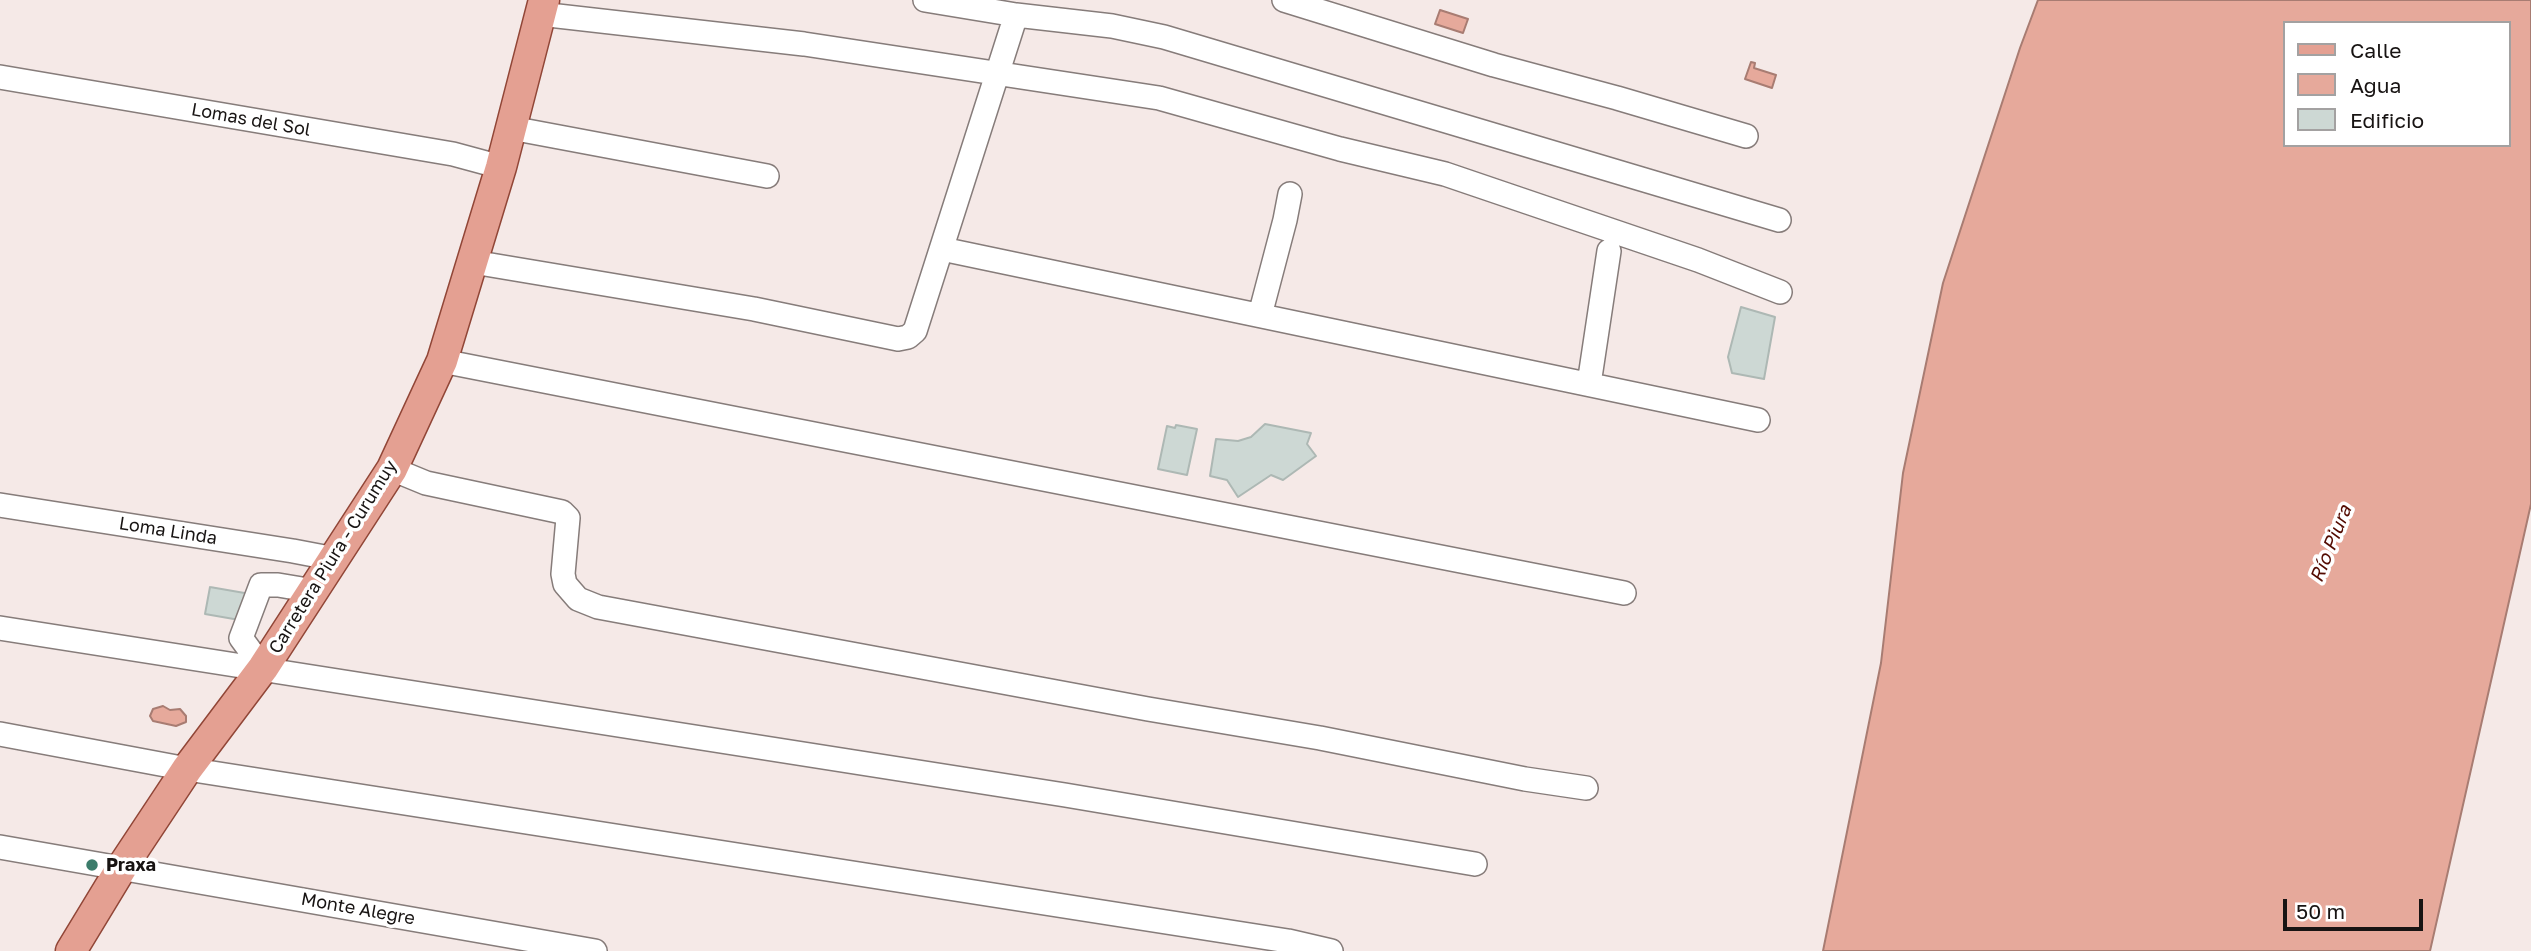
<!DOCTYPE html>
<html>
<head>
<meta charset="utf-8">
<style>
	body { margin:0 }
	#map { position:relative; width:2531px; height:951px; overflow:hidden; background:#f5e9e7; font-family:"Golos Text",sans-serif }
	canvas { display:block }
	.legend { position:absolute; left:2283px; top:21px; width:228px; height:126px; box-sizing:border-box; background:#fff; border:2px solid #a3a1a1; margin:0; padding:9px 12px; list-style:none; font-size:21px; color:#181413 }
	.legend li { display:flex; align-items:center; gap:14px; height:35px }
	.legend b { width:35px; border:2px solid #a3a1a1 }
	.scale { position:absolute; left:2283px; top:899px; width:140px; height:32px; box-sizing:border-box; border:4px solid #181413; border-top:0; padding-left:9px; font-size:21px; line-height:24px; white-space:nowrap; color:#181413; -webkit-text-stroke:5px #fff; paint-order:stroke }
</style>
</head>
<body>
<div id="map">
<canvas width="2531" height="951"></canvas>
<ul class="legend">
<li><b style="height:9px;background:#e4a092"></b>Calle</li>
<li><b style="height:19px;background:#e6a99b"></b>Agua</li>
<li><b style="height:19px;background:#cdd8d4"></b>Edificio</li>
</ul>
<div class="scale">50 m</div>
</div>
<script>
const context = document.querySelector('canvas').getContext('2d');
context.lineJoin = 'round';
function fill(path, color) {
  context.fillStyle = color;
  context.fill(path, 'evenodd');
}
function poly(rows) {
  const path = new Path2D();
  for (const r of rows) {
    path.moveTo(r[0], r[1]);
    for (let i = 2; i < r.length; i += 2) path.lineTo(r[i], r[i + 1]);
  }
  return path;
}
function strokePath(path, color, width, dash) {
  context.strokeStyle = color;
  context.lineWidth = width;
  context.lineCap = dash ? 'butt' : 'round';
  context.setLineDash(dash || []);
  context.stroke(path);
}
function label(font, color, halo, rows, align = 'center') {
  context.font = font + ' "Golos Text",sans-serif';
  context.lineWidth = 7;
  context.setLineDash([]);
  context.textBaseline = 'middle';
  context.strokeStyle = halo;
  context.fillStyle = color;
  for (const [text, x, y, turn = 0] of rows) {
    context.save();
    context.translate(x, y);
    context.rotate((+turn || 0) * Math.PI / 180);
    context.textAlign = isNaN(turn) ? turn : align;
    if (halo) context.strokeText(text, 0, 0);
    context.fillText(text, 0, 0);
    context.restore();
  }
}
const water = poly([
	[2038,0,2531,0,2531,504,2430,951,1823,951,1881,663,1903,473,1943,283,2020,48,2038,0],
	[2284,23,2508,23,2508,145,2284,145,2284,23],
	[1440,10,1468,19,1463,33,1435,24,1440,10],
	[1751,62,1755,63,1754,68,1776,75,1772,88,1745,79,1751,62],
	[163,706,170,710,180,709,186,716,186,722,176,726,153,721,150,716,153,709,163,706]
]);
fill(water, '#e6a99b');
strokePath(water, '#a87c72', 2);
const building = poly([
	[1741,307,1775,317,1764,379,1732,373,1728,357,1741,307],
	[1265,424,1311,433,1307,444,1316,456,1283,480,1271,475,1238,497,1227,480,1210,476,1216,439,1238,441,1251,437,1265,424],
	[1176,425,1197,429,1187,475,1158,469,1167,426,1175,428,1176,425],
	[210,587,256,595,251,622,205,614,210,587]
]);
fill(building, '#cdd8d4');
strokePath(building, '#adb8b4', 2);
const minor = poly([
	[925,0,1016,15,1112,26,1164,37,1779,220],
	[1284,0,1494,65,1617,98,1746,136],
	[540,14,804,44,1159,98,1340,149,1445,174,1698,260,1780,292],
	[0,77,453,154,501,167],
	[511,128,767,176],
	[942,249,1758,420],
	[473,262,754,309,898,339,908,337,915,331,1016,15],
	[1260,315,1285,220,1290,194],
	[442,361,1624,593],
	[1589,384,1609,251],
	[392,469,426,483,562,512,568,518,563,574,565,584,578,599,598,607,1148,709,1320,738,1525,779,1586,788],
	[0,505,293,551,335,559],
	[0,628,1065,795,1475,864],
	[263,668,241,638,261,585,278,585,314,591],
	[0,734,187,769,1288,941,1331,951],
	[0,847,595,951]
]);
const major = poly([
	[71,951,122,867,187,769,263,668,392,469,442,361,501,167,544,0]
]);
strokePath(minor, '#867c7a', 26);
strokePath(major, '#914637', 33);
strokePath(minor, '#fff', 23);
strokePath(major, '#e4a092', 30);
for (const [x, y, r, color] of [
	[92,865,7,"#3c7c6b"]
]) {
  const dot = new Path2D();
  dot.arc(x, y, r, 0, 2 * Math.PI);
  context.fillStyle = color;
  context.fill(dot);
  strokePath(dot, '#fff', 2.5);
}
label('18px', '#181413', '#fff', [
	["Lomas del Sol",251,120,10],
	["Loma Linda",168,531,9],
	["Carretera Piura - Curumuy",333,557,-58],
	["Monte Alegre",358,909,10]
]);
label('bold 18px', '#181413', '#fff', [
	["Praxa",106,865]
], 'left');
label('italic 19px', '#530a00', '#fff', [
	["Río Piura",2331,544,-68]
]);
</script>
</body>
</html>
